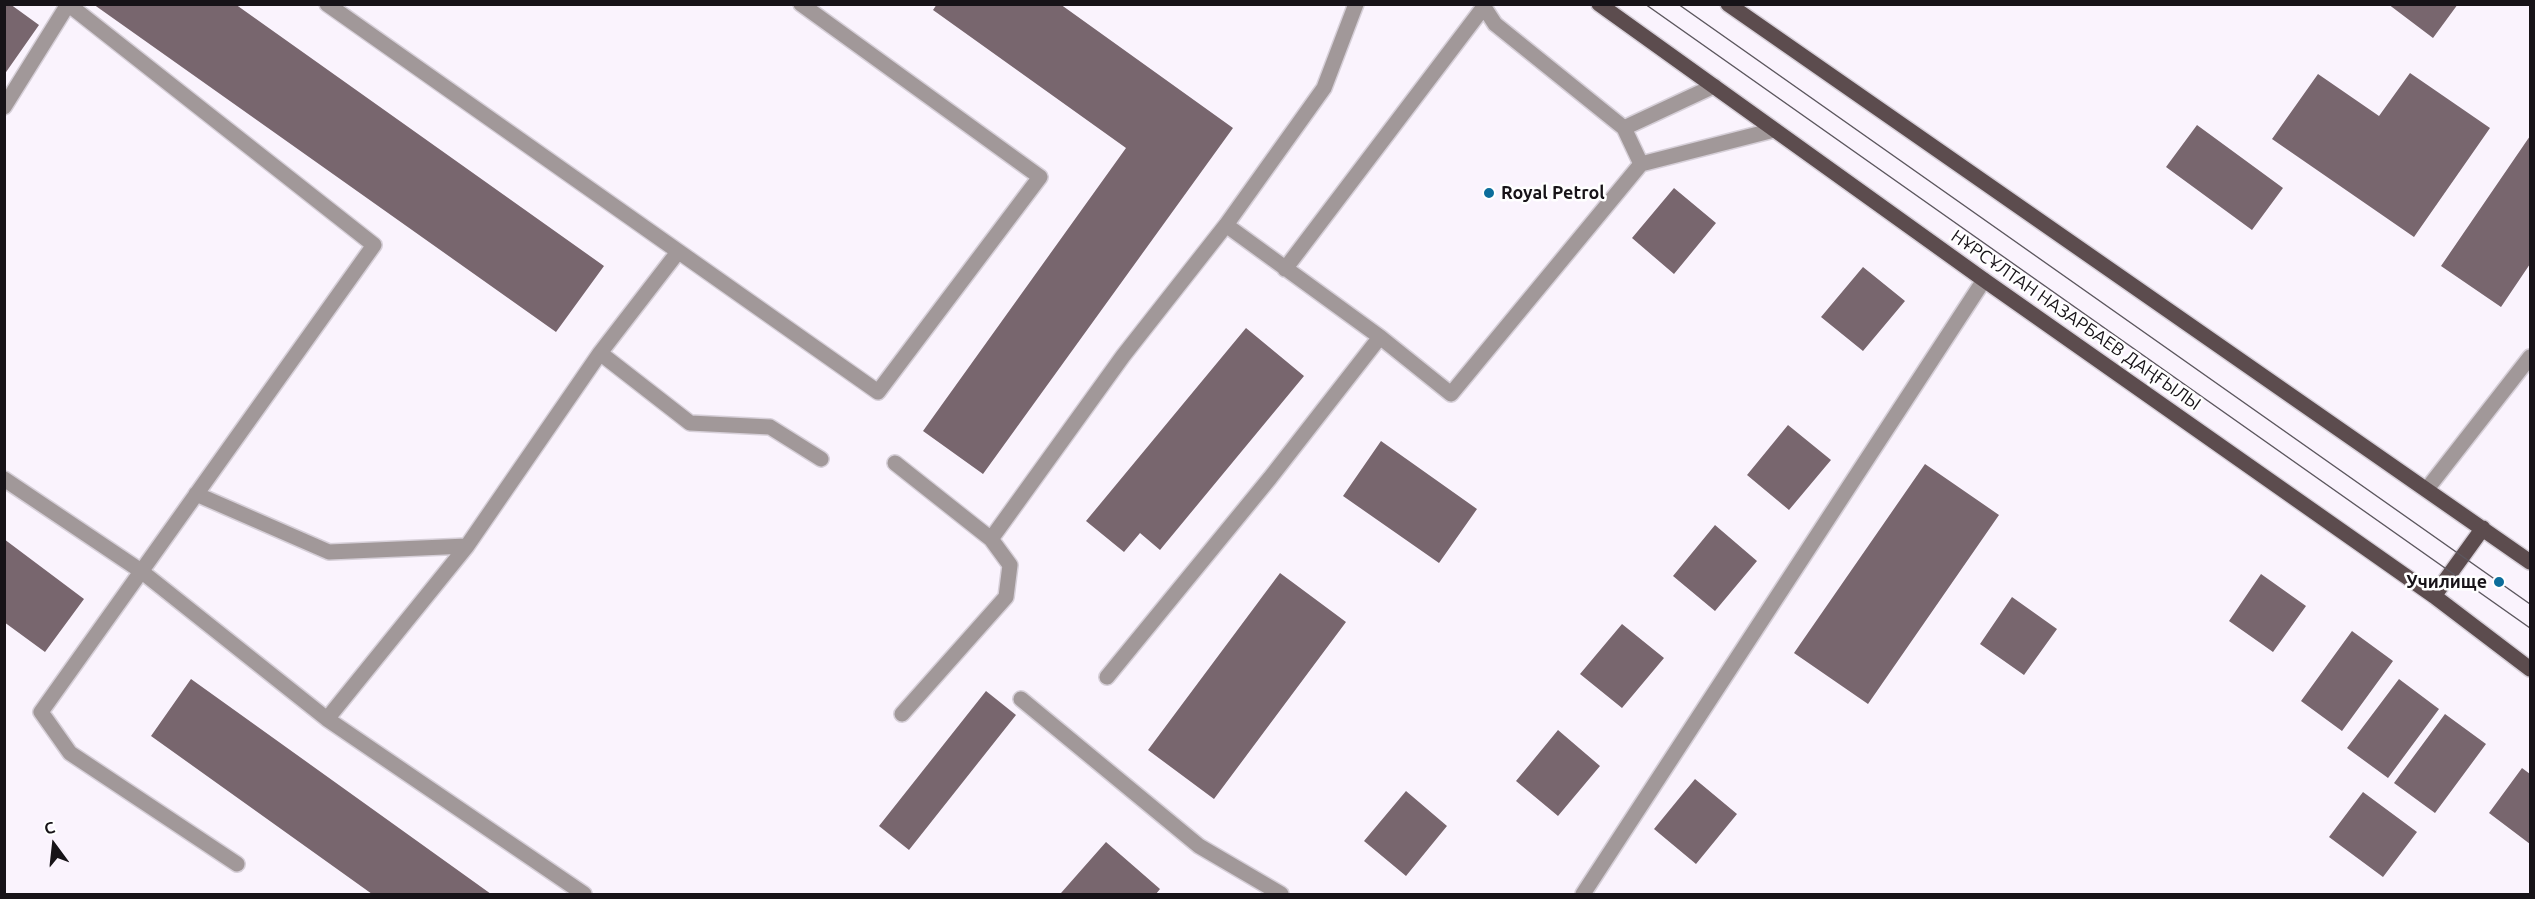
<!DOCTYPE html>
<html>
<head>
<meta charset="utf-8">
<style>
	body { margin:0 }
	#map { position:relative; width:2535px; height:899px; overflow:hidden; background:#faf3fd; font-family:Ubuntu,sans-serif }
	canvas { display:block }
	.frame { position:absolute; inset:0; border:6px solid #171318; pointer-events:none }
	.north { position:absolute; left:24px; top:815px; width:60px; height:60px; -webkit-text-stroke:4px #fff; paint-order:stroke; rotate:345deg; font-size:16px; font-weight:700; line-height:24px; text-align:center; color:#171318 }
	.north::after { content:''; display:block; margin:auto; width:21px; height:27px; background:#171318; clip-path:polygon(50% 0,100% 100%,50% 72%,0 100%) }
</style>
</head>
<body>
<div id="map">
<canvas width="2535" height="899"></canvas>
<div class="frame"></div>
<div class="north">С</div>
</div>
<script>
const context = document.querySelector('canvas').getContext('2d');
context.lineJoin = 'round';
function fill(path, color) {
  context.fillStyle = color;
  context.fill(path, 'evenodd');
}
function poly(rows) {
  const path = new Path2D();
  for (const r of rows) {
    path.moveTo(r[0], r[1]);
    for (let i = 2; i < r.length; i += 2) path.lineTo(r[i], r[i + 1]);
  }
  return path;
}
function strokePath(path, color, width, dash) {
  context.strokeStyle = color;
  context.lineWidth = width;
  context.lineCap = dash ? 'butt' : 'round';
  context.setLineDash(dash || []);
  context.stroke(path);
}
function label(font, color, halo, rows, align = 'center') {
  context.font = font + ' Ubuntu,sans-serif';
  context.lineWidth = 5;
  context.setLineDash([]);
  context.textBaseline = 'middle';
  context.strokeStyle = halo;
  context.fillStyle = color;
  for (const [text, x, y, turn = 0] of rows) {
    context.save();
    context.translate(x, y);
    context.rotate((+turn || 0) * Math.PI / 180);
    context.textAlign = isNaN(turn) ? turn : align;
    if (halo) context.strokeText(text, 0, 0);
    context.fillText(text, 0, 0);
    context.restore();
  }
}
fill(poly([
	[4,4,10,4,39,25,4,75],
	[93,4,235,4,604,266,556,332],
	[937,4,1060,4,1233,128,983,474,923,431,1126,148,933,10],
	[2388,4,2458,4,2433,38],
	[2410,73,2490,128,2414,237,2272,139,2318,74,2379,116],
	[2197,125,2283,188,2252,230,2166,167],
	[2530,136,2530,264,2501,307,2441,266],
	[1674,188,1716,223,1674,274,1632,238],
	[1863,267,1905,301,1863,351,1821,317],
	[1246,328,1304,376,1160,550,1140,533,1124,552,1086,521],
	[1788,425,1831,460,1789,510,1747,475],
	[1381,441,1477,509,1439,563,1343,496],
	[1925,464,1999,515,1868,704,1794,653],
	[1715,525,1757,561,1715,611,1673,576],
	[4,539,84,599,45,652,4,622],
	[1280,573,1346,622,1214,799,1148,750],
	[2261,574,2306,606,2273,652,2229,621],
	[2012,597,2057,629,2024,675,1980,644],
	[1622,624,1664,658,1622,708,1580,674],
	[2352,631,2393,661,2342,731,2301,701],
	[191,679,491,894,372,894,151,736],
	[2399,679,2439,709,2388,778,2347,748],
	[986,691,1016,715,909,850,879,826],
	[2445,714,2486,744,2435,813,2394,783],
	[1558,730,1600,766,1558,816,1516,781],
	[2522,768,2530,774,2530,844,2489,813],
	[1695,779,1737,814,1696,864,1654,829],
	[1406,791,1447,826,1406,876,1364,841],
	[2363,792,2417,832,2383,877,2329,837],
	[1106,842,1160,889,1156,894,1063,894,1061,893]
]), '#78666e');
const minor = poly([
	[68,4,374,245,41,712,70,753,237,864],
	[327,4,878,392,1040,177,801,4],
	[1482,4,1495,24,1624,128,1714,86],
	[4,107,67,6],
	[1624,128,1641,164],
	[1226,225,1380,337],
	[1285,269,1483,8],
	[600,353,678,252],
	[895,463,991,539,1123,356,1226,225,1324,88,1356,4],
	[4,479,141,571,327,719],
	[2427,489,2530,357],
	[196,494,329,552,467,546,600,353,690,423,770,427,821,459],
	[467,546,327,719,584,894],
	[1107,677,1270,478,1380,337,1451,394,1641,164,1774,130],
	[1021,699,1199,846,1281,894],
	[902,714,1006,597,1010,565,991,539],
	[1583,894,1984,280]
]);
const major = poly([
	[1599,4,1984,280,2434,596,2530,669],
	[1728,4,2530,562],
	[2434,596,2483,528]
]);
strokePath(minor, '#d6cfd8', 18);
strokePath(major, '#d6cfd8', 18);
strokePath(minor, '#a19899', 15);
strokePath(major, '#5c4c4e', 15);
strokePath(poly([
	[1645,4,2530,628],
	[1678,4,2530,604]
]), '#5c575e', 1.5);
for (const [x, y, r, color] of [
	[1489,193,6,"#0c6d9b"],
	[2499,582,6,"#0c6d9b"]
]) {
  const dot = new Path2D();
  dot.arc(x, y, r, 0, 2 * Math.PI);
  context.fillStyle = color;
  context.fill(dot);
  strokePath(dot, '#fff', 2);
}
label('bold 18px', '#171318', '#fff', [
	["Royal Petrol",1501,193],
	["Училище",2487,582,"right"]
], 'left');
label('18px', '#171318', '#fff', [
	["НҰРСҰЛТАН НАЗАРБАЕВ ДАҢҒЫЛЫ",2076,320,35]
]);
</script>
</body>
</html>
